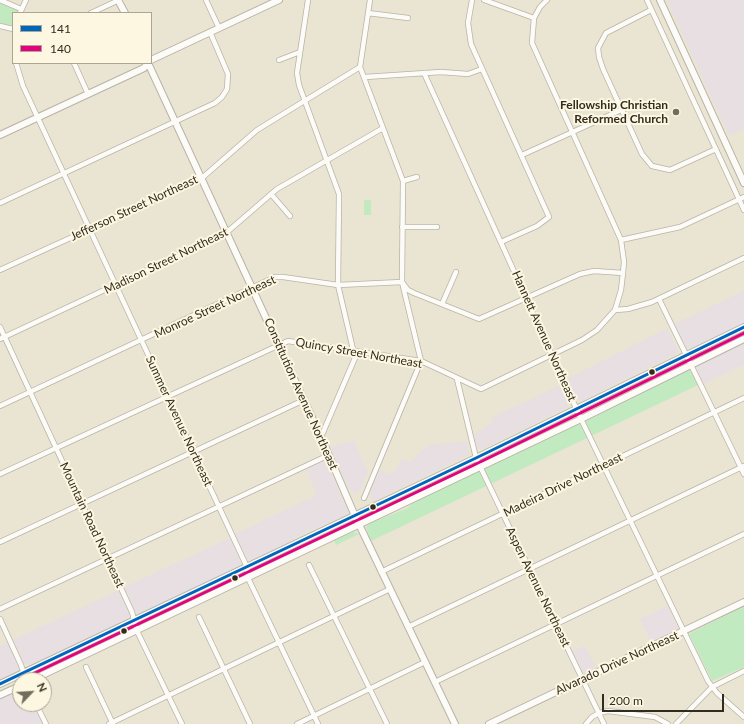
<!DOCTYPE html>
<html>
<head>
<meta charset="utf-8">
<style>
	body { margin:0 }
	#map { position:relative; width:744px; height:724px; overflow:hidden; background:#eae4d2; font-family:Lato,sans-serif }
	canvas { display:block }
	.legend { position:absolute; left:12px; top:12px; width:140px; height:52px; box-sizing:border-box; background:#fdf7e2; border:1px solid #aba694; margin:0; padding:5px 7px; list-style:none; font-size:12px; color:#312c1f }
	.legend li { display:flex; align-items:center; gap:8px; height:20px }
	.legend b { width:20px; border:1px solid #aba694 }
	.north { position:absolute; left:12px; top:672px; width:40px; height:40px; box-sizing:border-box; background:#fdf7e2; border:1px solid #aba694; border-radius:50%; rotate:65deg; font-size:11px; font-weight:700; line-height:16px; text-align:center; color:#312c1f }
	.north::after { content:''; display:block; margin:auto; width:14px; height:18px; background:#726c5e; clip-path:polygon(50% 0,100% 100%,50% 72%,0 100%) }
	.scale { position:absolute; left:602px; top:694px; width:122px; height:18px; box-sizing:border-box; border:2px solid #312c1f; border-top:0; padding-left:5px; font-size:12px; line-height:14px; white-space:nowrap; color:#312c1f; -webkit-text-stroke:3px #fdf7e2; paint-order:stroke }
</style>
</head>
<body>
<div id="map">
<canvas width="744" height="724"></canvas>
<ul class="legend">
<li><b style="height:5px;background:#0065bd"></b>141</li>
<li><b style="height:5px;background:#e5007d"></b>140</li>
</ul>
<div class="north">N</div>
<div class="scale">200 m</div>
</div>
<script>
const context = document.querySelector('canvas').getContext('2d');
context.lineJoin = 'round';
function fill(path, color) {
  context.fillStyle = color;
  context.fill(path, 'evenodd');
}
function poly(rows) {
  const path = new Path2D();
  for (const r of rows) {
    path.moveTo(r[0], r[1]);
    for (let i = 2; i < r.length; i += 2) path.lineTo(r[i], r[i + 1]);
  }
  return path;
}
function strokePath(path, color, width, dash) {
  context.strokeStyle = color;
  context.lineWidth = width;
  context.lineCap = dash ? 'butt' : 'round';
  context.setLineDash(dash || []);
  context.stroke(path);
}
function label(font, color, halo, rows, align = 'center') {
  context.font = font + ' Lato,sans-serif';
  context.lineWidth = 4;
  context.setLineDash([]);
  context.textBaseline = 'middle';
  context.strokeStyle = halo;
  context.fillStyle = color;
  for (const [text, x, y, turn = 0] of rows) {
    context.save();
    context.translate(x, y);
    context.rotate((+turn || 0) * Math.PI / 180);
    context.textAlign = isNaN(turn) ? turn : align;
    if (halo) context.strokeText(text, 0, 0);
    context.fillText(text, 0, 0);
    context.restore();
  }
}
fill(poly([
	[667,0,744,0,744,129,729,136],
	[744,291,744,323,692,348,686,349,674,324],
	[667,328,678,351,676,354,582,401,577,400,567,379],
	[744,342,744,365,704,384,697,370,699,365],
	[561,385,569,402,568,407,483,449,477,448,474,435,494,420,492,417],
	[354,441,368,472,360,490,356,494,353,493,349,489,329,447],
	[467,441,469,455,372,502,370,492,379,470,393,475,402,459,410,462,428,445],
	[323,461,326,462,347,509,347,514,319,528,313,529,297,537,291,542,252,560,247,559,235,534,315,496,316,493,306,469],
	[230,538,241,563,238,567,143,613,135,612,124,587],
	[119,590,130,614,127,620,30,665,24,663,13,640],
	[668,606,678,629,651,643,640,619],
	[8,642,19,667,16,672,0,680,0,646],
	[585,645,596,669,586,674,583,673,573,652],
	[20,689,20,704,33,704,42,724,0,724,0,699]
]), '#e7dfe2');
fill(poly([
	[0,3,17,10,17,13,13,13,12,26,0,23],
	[364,200,371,200,371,215,364,215],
	[689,370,692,372,698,385,371,541,366,527,370,523,408,508,413,502],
	[353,532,359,534,336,545,334,540],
	[744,606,744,667,712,681,689,634]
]), '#c2eac0');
const street = poly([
	[0,0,21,9],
	[206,0,219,28],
	[308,0,297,73,299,85,339,194,338,285,355,358,321,437],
	[472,0,468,23,471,44,549,217,537,226,501,242],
	[484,0,534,18],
	[547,0,540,7,534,18,532,43,621,240,624,262,623,273,621,290,615,310],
	[647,0,744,210],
	[651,10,606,33,598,48,599,57,603,69,642,154,652,166,670,170,716,149],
	[20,13,26,0],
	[91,13,119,0],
	[368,13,408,18],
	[0,26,13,29],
	[279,60,300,52],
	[16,63,23,86,247,567,248,578,318,724],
	[74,63,88,94],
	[424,73,581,419,708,681,717,693,744,717],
	[365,77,441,72,468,74,482,69],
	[522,155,621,110],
	[403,181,417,177],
	[271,194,290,216],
	[0,203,215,103,222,97,227,89,228,74,210,32],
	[402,227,437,227],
	[621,240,680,227,744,197],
	[0,270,202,178,257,130,360,67],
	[659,299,744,474],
	[442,304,456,272],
	[0,327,132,612,137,631,182,724],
	[0,339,226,233,277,189,383,128],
	[457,379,476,458,604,724],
	[0,406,275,277,283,277,338,285,402,282,408,290,414,293,479,319,580,274,594,271,623,273],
	[0,474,288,341,421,361,481,389,582,340,597,330,615,310,628,309,652,302,744,258],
	[364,498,421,361,402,282,403,181,360,67,370,0],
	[0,542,304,400],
	[309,565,387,724],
	[381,572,744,398],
	[0,609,329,455],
	[199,617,250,724],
	[0,619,21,665,26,680],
	[408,627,744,466],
	[86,667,113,724],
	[435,682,744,534],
	[36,704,46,724],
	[109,724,390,589],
	[297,724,425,662],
	[586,724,592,717,599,713,608,711,655,717,668,724],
	[676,724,712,687,744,671]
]);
const secondary = poly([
	[118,0,125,13],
	[660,0,744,183],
	[151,60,279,0],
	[148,63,321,437,355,516,455,724],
	[0,135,144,68,148,63],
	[32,680,581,419,744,339],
	[0,684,476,458,744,327],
	[0,695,20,686],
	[489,724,744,602]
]);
strokePath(street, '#b8b4a6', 6);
strokePath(secondary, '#b8b4a6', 8);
strokePath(street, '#fcfbf8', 4.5);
strokePath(secondary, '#fcfbf8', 6);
strokePath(poly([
	[0,684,476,458,744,327]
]), '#0065bd', 3);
strokePath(poly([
	[20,680,478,463,744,333]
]), '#e5007d', 3);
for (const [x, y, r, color] of [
	[676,112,4,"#726c5e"],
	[652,372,3.5,"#312c1f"],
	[373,507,3.5,"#312c1f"],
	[235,578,3.5,"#312c1f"],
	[124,631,3.5,"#312c1f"]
]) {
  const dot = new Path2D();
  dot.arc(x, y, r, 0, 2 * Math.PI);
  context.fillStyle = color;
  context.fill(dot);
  strokePath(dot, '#fdf7e2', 1.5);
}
label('bold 12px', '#312c1f', '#fdf7e2', [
	["Fellowship Christian",668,105],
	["Reformed Church",668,119]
], 'right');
label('12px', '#312c1f', '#fdf7e2', [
	["Jefferson Street Northeast",134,208,-25],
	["Madison Street Northeast",166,261,-26],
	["Monroe Street Northeast",215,307,-25],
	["Hannett Avenue Northeast",544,336,66],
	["Quincy Street Northeast",359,353,10],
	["Constitution Avenue Northeast",301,394,66],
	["Summer Avenue Northeast",179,421,65],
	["Madeira Drive Northeast",563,485,-26],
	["Mountain Road Northeast",92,525,65],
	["Aspen Avenue Northeast",538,587,64],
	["Alvarado Drive Northeast",617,663,-25]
]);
</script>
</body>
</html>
